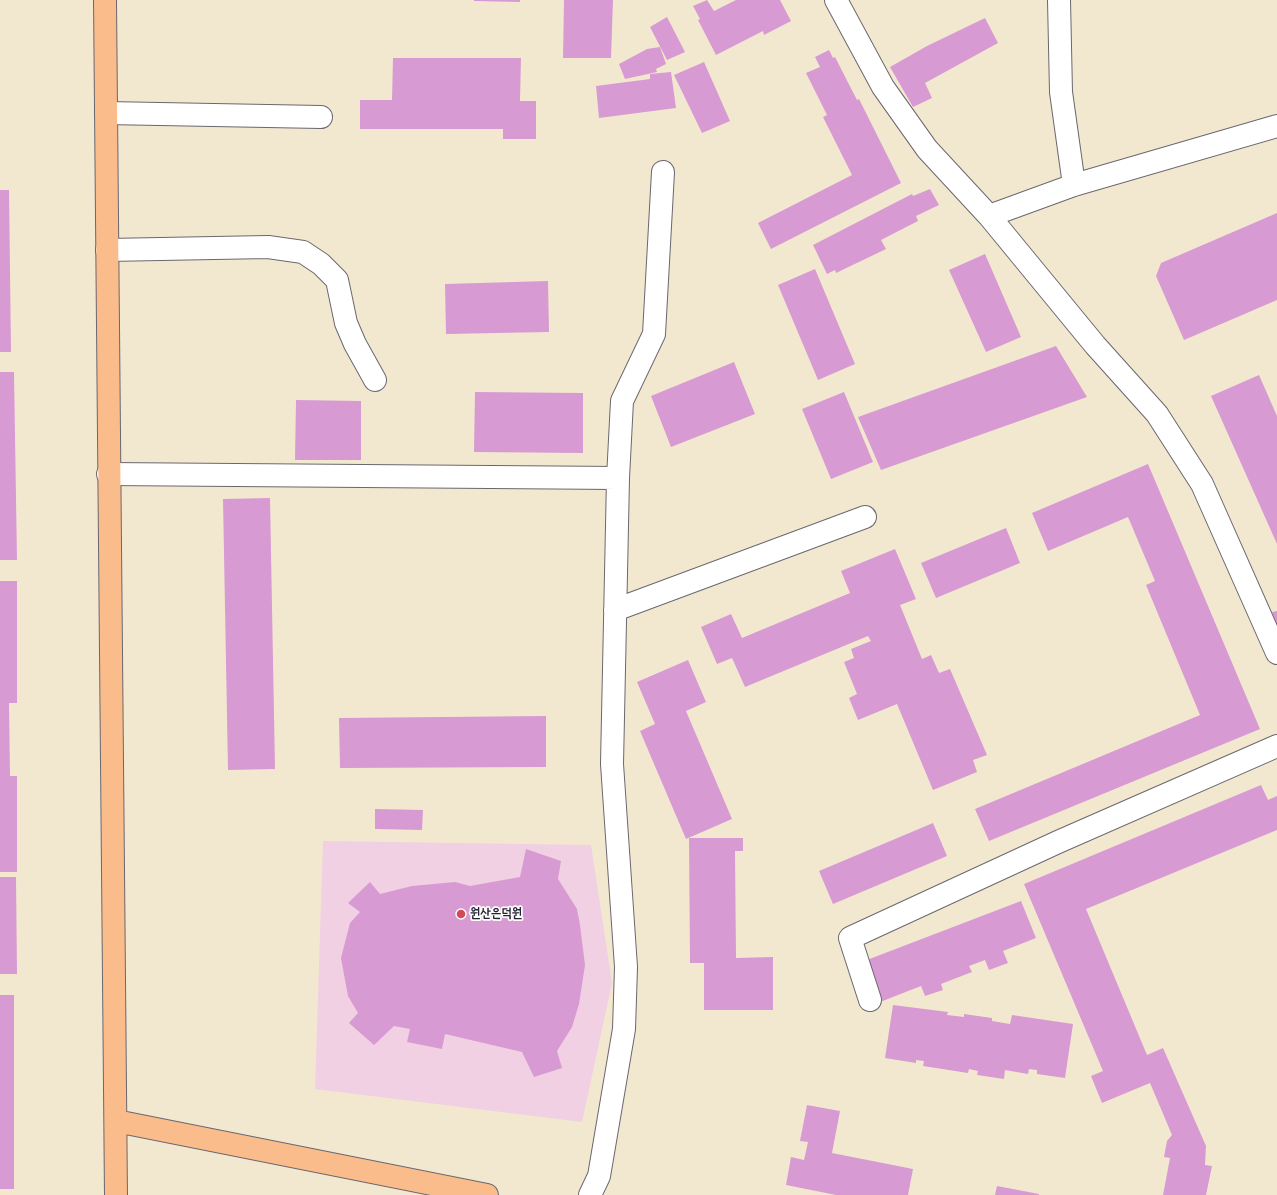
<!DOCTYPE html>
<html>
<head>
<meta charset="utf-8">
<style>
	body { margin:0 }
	canvas { display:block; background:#f2e8d0 }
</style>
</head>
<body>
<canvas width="1277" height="1195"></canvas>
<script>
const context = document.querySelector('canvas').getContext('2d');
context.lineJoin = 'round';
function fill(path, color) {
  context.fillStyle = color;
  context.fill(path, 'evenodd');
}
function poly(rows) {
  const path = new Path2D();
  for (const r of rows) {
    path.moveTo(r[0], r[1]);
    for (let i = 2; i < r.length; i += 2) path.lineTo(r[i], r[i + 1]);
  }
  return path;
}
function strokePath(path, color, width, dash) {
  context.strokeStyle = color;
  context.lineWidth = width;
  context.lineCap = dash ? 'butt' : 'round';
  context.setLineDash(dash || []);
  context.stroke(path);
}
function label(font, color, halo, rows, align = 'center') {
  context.font = font + ' Sriracha,"Poor Story",sans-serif';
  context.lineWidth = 3.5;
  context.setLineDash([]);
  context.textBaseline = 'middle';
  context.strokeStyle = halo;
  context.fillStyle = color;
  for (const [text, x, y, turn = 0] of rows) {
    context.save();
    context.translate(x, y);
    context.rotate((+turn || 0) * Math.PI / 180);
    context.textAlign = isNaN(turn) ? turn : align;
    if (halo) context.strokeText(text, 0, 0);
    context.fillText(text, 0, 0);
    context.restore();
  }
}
fill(poly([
	[323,841,591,845,612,983,582,1122,315,1089]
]), '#f1d0e3');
fill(poly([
	[474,0,520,0,520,2,474,1],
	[564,0,613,0,611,58,563,58],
	[707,0,714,11,736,0,780,0,791,21,764,35,763,31,716,55,698,20,700,19,693,6],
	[667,17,685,52,667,60,650,27],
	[985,18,998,43,925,83,932,98,913,107,890,67,927,46],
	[660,47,666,64,656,69,657,72,625,79,619,64,647,49],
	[829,50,833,58,835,57,857,100,859,99,901,183,771,249,758,223,852,175,823,117,827,115,806,73,820,67,815,57],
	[393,58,521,58,520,101,536,101,536,139,503,139,503,129,360,129,360,100,392,100],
	[704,62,730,121,702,133,674,75],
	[671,72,676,108,599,118,596,86,650,79,650,74],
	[930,189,939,205,916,216,918,221,881,240,886,249,836,273,835,270,827,274,813,245,912,194,913,196],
	[0,190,9,190,11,352,0,352],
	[1277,213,1277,300,1184,340,1156,276,1161,263],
	[985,254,1021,337,986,352,949,270],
	[815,269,855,364,818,380,778,285],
	[548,281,549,332,446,334,445,284],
	[1056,346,1087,397,881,470,858,417],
	[734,362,755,414,671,447,651,396],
	[0,372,14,372,17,560,0,560],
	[1259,375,1277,416,1277,544,1211,396],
	[475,392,583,393,583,453,474,452],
	[844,392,873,462,831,479,802,409],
	[296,400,361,401,361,460,295,460],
	[1148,464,1260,729,989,841,975,809,1200,715,1146,585,1155,581,1128,517,1048,551,1032,513],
	[270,498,275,769,228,770,223,499],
	[1006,528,1020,563,936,598,921,563],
	[895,549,916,599,900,605,922,659,931,655,939,673,950,669,987,755,973,760,977,772,933,790,897,704,858,720,849,698,857,694,844,662,854,658,851,649,871,641,868,636,745,687,732,658,717,664,701,627,731,614,742,638,850,593,841,571],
	[0,581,17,581,17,703,9,703,10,776,17,776,17,872,0,872],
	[1277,611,1277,625,1272,612],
	[688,660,706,702,686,711,732,819,686,839,640,731,655,724,637,682],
	[546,716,546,767,340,768,339,718],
	[1261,785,1268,800,1277,796,1277,830,1086,909,1147,1055,1163,1048,1206,1146,1205,1165,1212,1166,1206,1195,1163,1195,1170,1158,1164,1157,1167,1141,1172,1135,1150,1083,1102,1103,1091,1076,1103,1071,1024,884],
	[375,809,423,810,422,830,375,829],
	[933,823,947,856,833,904,819,871],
	[689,838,743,838,743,851,735,851,736,958,773,957,773,1010,704,1010,704,963,690,963],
	[526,849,561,861,558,879,577,909,580,925,585,965,579,1004,572,1027,557,1051,562,1068,534,1077,522,1052,445,1034,442,1049,407,1042,410,1029,394,1026,374,1045,349,1023,358,1013,348,996,341,958,350,923,360,912,348,903,370,882,380,894,412,886,455,882,470,886,520,877],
	[0,877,16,877,17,974,0,974],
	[1021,901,1036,938,1003,951,1008,963,989,970,985,960,969,966,972,972,941,984,943,990,925,996,921,986,875,1004,859,963],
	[0,995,14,995,14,1189,0,1189],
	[893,1005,948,1012,947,1015,964,1017,964,1014,992,1018,992,1021,1010,1024,1012,1015,1073,1024,1065,1078,1037,1074,1037,1070,1029,1069,1028,1074,1005,1070,1004,1079,977,1075,978,1071,969,1069,968,1073,923,1066,924,1061,916,1060,916,1063,885,1058],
	[807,1105,840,1111,832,1153,913,1169,908,1195,836,1195,786,1185,791,1157,804,1160,808,1142,800,1141],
	[997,1186,1039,1194,1039,1195,995,1195]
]), '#d89ad3');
const minor = poly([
	[836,0,883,87,927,149,989,216,1095,345,1157,414,1202,484,1277,653],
	[1059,0,1061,92,1074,185],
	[106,113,321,117],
	[989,216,1074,185,1277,126],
	[107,250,268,247,303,252,321,264,337,280,346,323,355,344,375,380],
	[108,474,618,478],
	[615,610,865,517],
	[870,1000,850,938,1058,842,1277,746],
	[590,1195,599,1176,624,1029,626,967,612,764,618,478,622,401,654,334,663,172]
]);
const major = poly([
	[105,0,116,1195],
	[116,1121,487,1195]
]);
strokePath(minor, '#6b676f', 24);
strokePath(major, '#6b676f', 24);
strokePath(minor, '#fff', 22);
strokePath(major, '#f9bc8a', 22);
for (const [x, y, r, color] of [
	[461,914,5,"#d1495b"]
]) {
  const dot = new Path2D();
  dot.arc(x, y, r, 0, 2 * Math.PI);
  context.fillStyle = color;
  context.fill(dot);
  strokePath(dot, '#fdfcf7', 1.5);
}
label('bold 13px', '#22223b', '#fdfcf7', [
	["원산은덕원",470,914]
], 'left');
</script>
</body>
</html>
